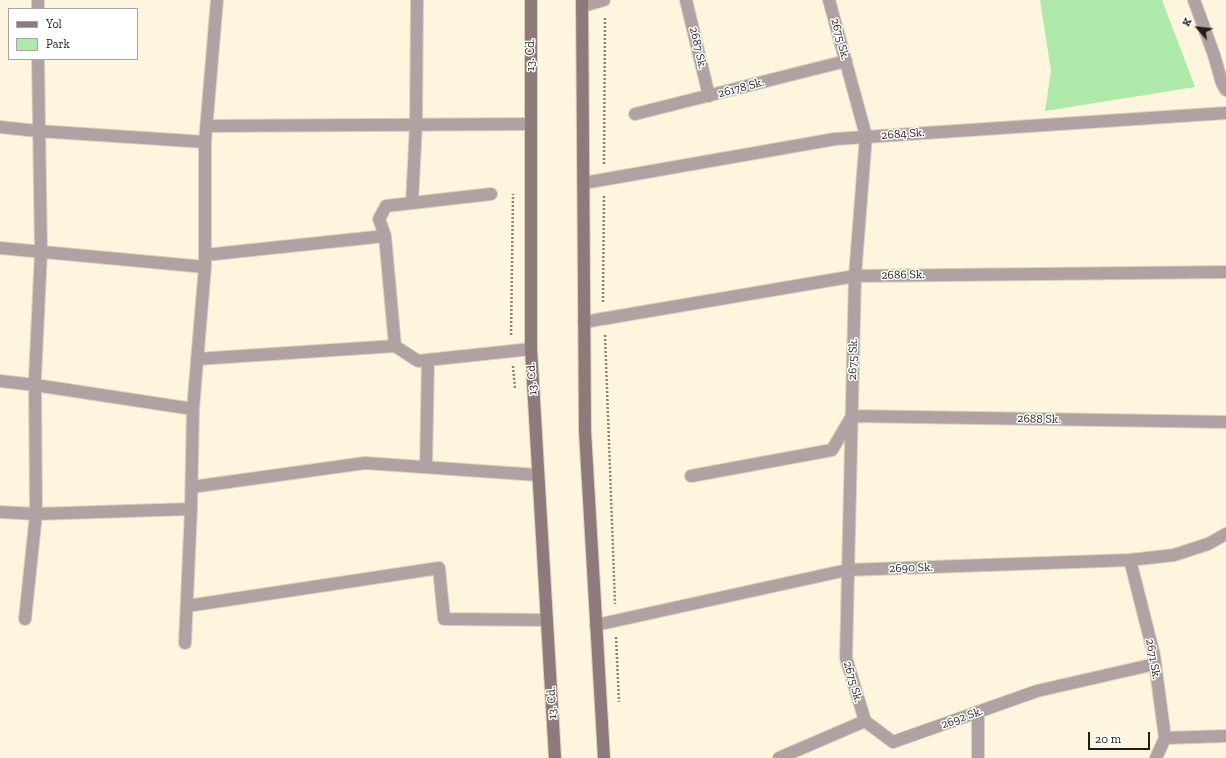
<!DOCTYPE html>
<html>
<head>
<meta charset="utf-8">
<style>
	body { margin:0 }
	#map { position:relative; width:1226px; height:758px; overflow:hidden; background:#fef5df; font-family:"Zilla Slab",serif }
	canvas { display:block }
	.legend { position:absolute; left:8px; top:8px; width:130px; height:52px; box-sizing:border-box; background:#fff; border:1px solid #a6a5a1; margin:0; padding:5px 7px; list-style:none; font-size:12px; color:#211d13 }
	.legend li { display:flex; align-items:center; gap:8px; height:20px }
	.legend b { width:20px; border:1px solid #a6a5a1 }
	.north { position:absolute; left:1178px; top:8px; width:40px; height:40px; -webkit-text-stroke:3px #fff; paint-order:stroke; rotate:298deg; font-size:11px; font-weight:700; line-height:16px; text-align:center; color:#211d13 }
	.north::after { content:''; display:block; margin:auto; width:14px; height:18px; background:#211d13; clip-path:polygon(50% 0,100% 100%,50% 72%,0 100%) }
	.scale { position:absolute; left:1088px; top:732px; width:62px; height:18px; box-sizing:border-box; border:2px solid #211d13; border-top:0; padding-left:5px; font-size:12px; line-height:14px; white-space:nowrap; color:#211d13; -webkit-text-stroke:3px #fff; paint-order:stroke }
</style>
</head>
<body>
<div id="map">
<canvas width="1226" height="758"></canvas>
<ul class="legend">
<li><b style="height:5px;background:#8e797b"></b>Yol</li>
<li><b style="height:11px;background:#afe9aa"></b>Park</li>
</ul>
<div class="north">K</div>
<div class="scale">20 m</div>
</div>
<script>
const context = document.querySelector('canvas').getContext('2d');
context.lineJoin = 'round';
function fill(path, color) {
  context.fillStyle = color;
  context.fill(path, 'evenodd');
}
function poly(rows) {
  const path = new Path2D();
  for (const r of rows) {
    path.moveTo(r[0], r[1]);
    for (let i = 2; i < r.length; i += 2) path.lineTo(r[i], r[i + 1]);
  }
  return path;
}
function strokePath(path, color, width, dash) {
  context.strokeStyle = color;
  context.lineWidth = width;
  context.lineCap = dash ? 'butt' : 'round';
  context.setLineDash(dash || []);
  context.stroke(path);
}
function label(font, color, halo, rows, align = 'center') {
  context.font = font + ' "Zilla Slab",serif';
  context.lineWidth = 3;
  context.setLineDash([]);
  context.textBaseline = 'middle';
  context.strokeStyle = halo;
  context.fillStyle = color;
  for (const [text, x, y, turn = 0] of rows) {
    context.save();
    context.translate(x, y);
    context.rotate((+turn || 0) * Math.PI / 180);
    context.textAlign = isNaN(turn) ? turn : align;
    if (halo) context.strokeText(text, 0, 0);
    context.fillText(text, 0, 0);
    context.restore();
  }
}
fill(poly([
	[1040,0,1162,0,1195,87,1045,111,1051,71]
]), '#afe9aa');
const street = poly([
	[38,0,38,9],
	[686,0,709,96],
	[829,0,866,136,855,276,846,658,865,721],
	[1194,0,1214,55,1222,83,1226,90],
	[583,6,604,0],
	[635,114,846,61],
	[206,126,531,124],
	[0,127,38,131,205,142],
	[584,183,835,139,1226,113],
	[412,203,416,124,417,0],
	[0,248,205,267],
	[205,255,385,236],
	[584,322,855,276,1226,272],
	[395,346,385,236,379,219,386,206,491,194],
	[197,359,395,346,418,361,531,349],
	[0,381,35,385,193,409],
	[426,467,428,360],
	[691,476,832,450,852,416,1226,422],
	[192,487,365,463,538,475],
	[0,512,36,514,191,509],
	[1130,560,1154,655,1165,738,1156,758],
	[187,606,439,568,444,619,547,620],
	[25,619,36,514,35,378,41,252,38,59],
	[596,625,847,570,1130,560,1174,555,1208,544,1226,534],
	[185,643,191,509,193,409,205,267,205,142,217,0],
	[978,712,978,758],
	[1165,738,1226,736],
	[779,758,865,721,893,742,1037,691,1155,664]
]);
const secondary = poly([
	[531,0,531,349,555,758],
	[582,0,585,431,604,758]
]);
strokePath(street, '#dbd2be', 14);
strokePath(secondary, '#dbd2be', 14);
strokePath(poly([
	[604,164,605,17],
	[603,302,604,195],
	[511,335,513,194],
	[605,335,615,604],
	[513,366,515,389],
	[616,637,619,702]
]), '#8a8474', 2.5, [2, 2]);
strokePath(street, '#b0a1a3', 12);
strokePath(secondary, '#8e797b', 12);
label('12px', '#211d13', '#fff', [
	["2675 Sk.",840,39,75],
	["2687 Sk.",698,48,77],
	["13. Cd.",531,55,-90],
	["26178 Sk.",741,88,-15],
	["2684 Sk.",903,134,-4],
	["2686 Sk.",903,275,-1],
	["2675 Sk.",853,359,-89],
	["13. Cd.",532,379,-94],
	["2688 Sk.",1039,419,1],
	["2690 Sk.",911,568,-2],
	["2671 Sk.",1153,659,80],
	["2675 Sk.",853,682,74],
	["13. Cd.",552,703,-93],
	["2692 Sk.",962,718,-20]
]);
</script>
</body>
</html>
